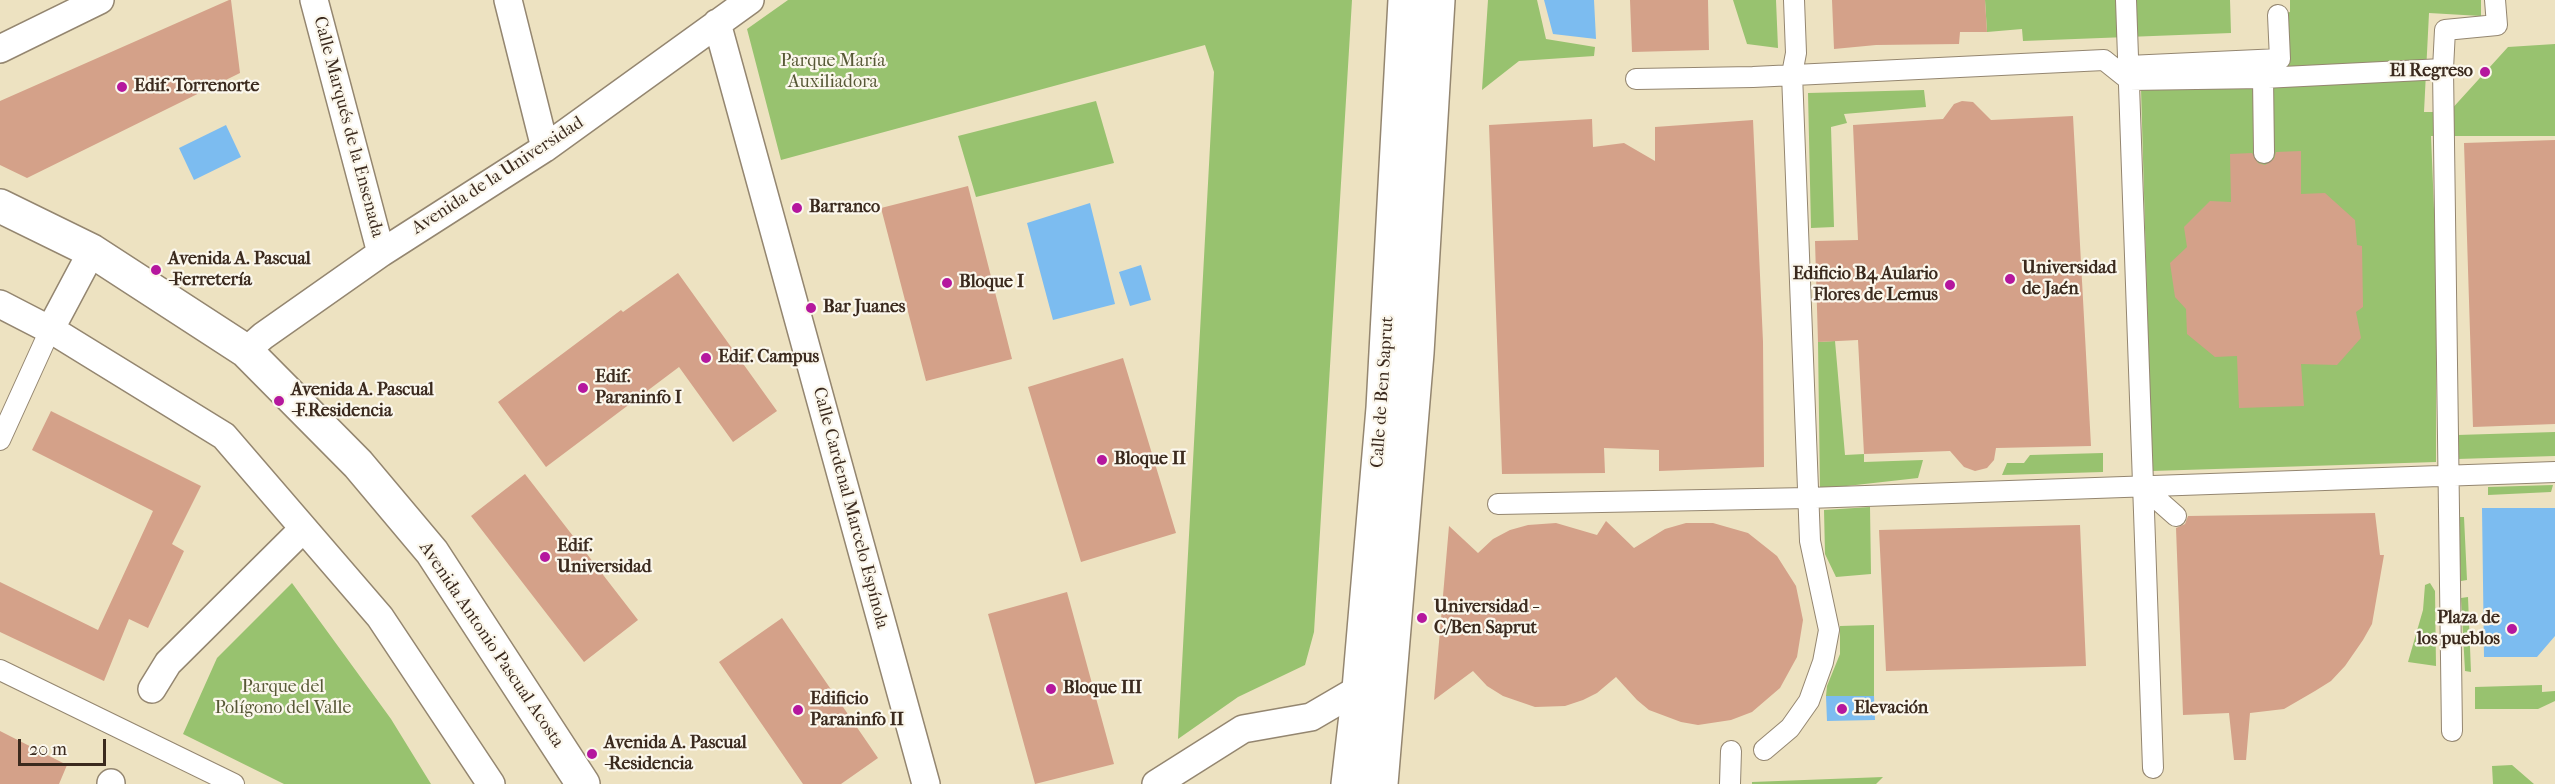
<!DOCTYPE html>
<html>
<head>
<meta charset="utf-8">
<style>
	body { margin:0 }
	#map { position:relative; width:2555px; height:784px; overflow:hidden; background:#ede2c1; font-family:"IM FELL French Canon",serif }
	canvas { display:block }
	.scale { position:absolute; left:18px; top:739px; width:88px; height:27px; box-sizing:border-box; border:3px solid #3b2a1e; border-top:0; padding-left:8px; font-size:18px; line-height:21px; white-space:nowrap; color:#3b2a1e; -webkit-text-stroke:4px #fbf7ec; paint-order:stroke }
</style>
</head>
<body>
<div id="map">
<canvas width="2555" height="784"></canvas>
<div class="scale">20 m</div>
</div>
<script>
const context = document.querySelector('canvas').getContext('2d');
context.lineJoin = 'round';
function fill(path, color) {
  context.fillStyle = color;
  context.fill(path, 'evenodd');
}
function poly(rows) {
  const path = new Path2D();
  for (const r of rows) {
    path.moveTo(r[0], r[1]);
    for (let i = 2; i < r.length; i += 2) path.lineTo(r[i], r[i + 1]);
  }
  return path;
}
function strokePath(path, color, width, dash) {
  context.strokeStyle = color;
  context.lineWidth = width;
  context.lineCap = dash ? 'butt' : 'round';
  context.setLineDash(dash || []);
  context.stroke(path);
}
function label(font, color, halo, rows, align = 'center') {
  context.font = font + ' "IM FELL French Canon",serif';
  context.lineWidth = 4.5;
  context.setLineDash([]);
  context.textBaseline = 'middle';
  context.strokeStyle = halo;
  context.fillStyle = color;
  for (const [text, x, y, turn = 0] of rows) {
    context.save();
    context.translate(x, y);
    context.rotate((+turn || 0) * Math.PI / 180);
    context.textAlign = isNaN(turn) ? turn : align;
    if (halo) context.strokeText(text, 0, 0);
    context.fillText(text, 0, 0);
    context.restore();
  }
}
fill(poly([
	[788,0,1352,0,1314,632,1305,665,1238,697,1178,739,1214,72,1205,45,781,160,747,29],
	[1488,0,1537,0,1546,39,1595,47,1594,56,1519,61,1482,90],
	[1733,0,1776,0,1778,48,1747,44],
	[1985,0,2230,0,2231,33,2023,41,2022,29,1987,32],
	[2290,0,2481,0,2481,16,2429,13,2424,112,2449,112,2508,47,2555,44,2555,136,2431,136,2436,258,2436,462,2152,471,2141,89,2280,83,2278,15,2290,12],
	[1924,90,1926,107,1844,114,1847,123,1831,127,1834,227,1811,228,1808,93],
	[1096,101,1114,163,976,197,958,136],
	[1835,341,1845,455,1864,454,1864,462,1923,460,1918,478,1820,489,1818,342],
	[2555,432,2555,456,2457,459,2457,435],
	[2103,453,2103,472,2002,475,2007,463,2024,463,2030,455],
	[2553,485,2551,492,2488,495,2488,487],
	[1870,507,1871,574,1836,577,1825,554,1824,510],
	[2458,517,2464,517,2467,580,2461,581],
	[292,583,391,719,431,784,284,784,183,734,217,658],
	[2430,583,2435,591,2436,666,2408,662,2423,610,2425,585],
	[2468,597,2471,672,2465,671,2461,598],
	[1874,625,1874,696,1826,696,1827,686,1840,654,1840,626],
	[2542,685,2542,692,2555,691,2555,701,2538,709,2475,709,2475,687],
	[2512,765,2534,784,2493,784,2492,766],
	[1883,777,1876,784,1752,784,1752,782]
]), '#98c26f');
fill(poly([
	[1544,0,1594,0,1596,39,1553,34],
	[226,125,241,157,194,180,179,148],
	[1090,203,1115,304,1053,320,1027,223],
	[1141,265,1151,300,1130,306,1119,272],
	[2482,508,2555,508,2555,636,2537,657,2484,657],
	[1826,696,1874,696,1875,720,1827,721]
]), '#7cbcf0');
fill(poly([
	[229,0,231,0,240,73,27,178,0,165,0,101],
	[1630,0,1708,0,1709,50,1632,52],
	[1832,0,1985,0,1987,32,1960,32,1959,44,1876,45,1834,49],
	[1962,101,1973,102,1991,120,2073,116,2091,446,1996,448,1994,460,1987,468,1975,471,1964,467,1950,451,1864,454,1858,340,1818,342,1815,241,1858,240,1853,125,1943,119,1954,104],
	[1592,119,1593,147,1624,143,1655,161,1655,127,1753,120,1763,342,1764,467,1659,471,1659,450,1604,448,1605,473,1502,474,1489,125],
	[2555,140,2555,424,2473,427,2464,143],
	[2301,151,2301,194,2325,193,2355,220,2357,245,2362,246,2363,307,2356,312,2361,338,2337,365,2301,364,2304,406,2239,408,2237,356,2215,357,2187,334,2186,309,2175,297,2170,263,2187,247,2184,227,2210,201,2231,202,2230,154,2252,153,2258,163,2265,165,2274,159,2276,152],
	[968,186,1012,359,926,381,881,208],
	[678,273,777,411,733,442,679,367,546,467,498,402,621,310,623,312],
	[1123,358,1176,533,1081,562,1028,387],
	[51,411,201,486,172,544,184,551,148,628,129,619,104,681,0,632,0,582,98,630,153,511,32,450],
	[525,474,638,620,584,662,471,516],
	[2375,513,2380,555,2384,555,2372,624,2363,640,2345,666,2331,681,2315,691,2284,709,2250,713,2246,760,2234,760,2229,713,2183,715,2176,528,2185,524,2188,516],
	[1606,521,1634,548,1665,529,1686,523,1713,523,1748,533,1777,556,1796,586,1803,620,1797,657,1780,688,1752,712,1731,720,1698,725,1681,722,1649,710,1637,700,1616,677,1597,693,1583,700,1565,706,1535,707,1503,696,1487,686,1473,671,1434,700,1449,526,1478,553,1493,539,1510,530,1528,525,1556,523,1597,535],
	[2080,525,2086,666,1886,671,1879,530],
	[1067,592,1114,764,1035,784,988,614],
	[782,618,878,758,841,784,803,784,719,662],
	[0,731,67,765,59,784,0,784]
]), '#d4a189');
const pedestrian = poly([
	[2126,0,2153,768],
	[2128,66,2280,59,2278,15],
	[2263,78,2264,153],
	[1636,79,1753,77,2104,60,2129,80,2263,78,2443,69],
	[0,440,50,330],
	[2142,486,2176,516],
	[1498,504,1808,498,2555,472],
	[0,670,234,784],
	[2452,731,2443,69,2445,30,2497,25,2495,0],
	[1764,750,1790,728,1809,701,1823,662,1829,630,1810,541,1792,74,1796,53,1794,0],
	[1730,784,1731,751]
]);
const minor = poly([
	[314,0,381,253],
	[508,0,545,148],
	[717,23,926,784],
	[0,49,100,0],
	[0,304,60,335,224,436,380,617,491,784],
	[50,330,92,251],
	[246,351,263,336,381,253,545,148,750,0],
	[152,689,168,663,303,529],
	[111,784,111,783],
	[1156,784,1243,729,1311,717,1359,689]
]);
const tertiary = poly([
	[0,206,92,251,246,351,358,464,432,552,583,784],
	[1348,784,1359,689,1383,408,1405,0],
	[1381,784,1417,353,1438,0]
]);
strokePath(pedestrian, '#948670', 22);
strokePath(minor, '#948670', 30);
strokePath(tertiary, '#948670', 36);
strokePath(pedestrian, '#fff', 20);
strokePath(minor, '#fff', 27);
strokePath(tertiary, '#fff', 33);
for (const [x, y, r, color] of [
	[2485,72,6,"#b5179e"],
	[122,87,6,"#b5179e"],
	[797,208,6,"#b5179e"],
	[156,270,6,"#b5179e"],
	[2010,279,6,"#b5179e"],
	[947,283,6,"#b5179e"],
	[1950,285,6,"#b5179e"],
	[811,308,6,"#b5179e"],
	[706,358,6,"#b5179e"],
	[583,388,6,"#b5179e"],
	[279,401,6,"#b5179e"],
	[1102,460,6,"#b5179e"],
	[545,557,6,"#b5179e"],
	[1422,618,6,"#b5179e"],
	[2512,629,6,"#b5179e"],
	[1051,689,6,"#b5179e"],
	[1842,709,6,"#b5179e"],
	[798,710,6,"#b5179e"],
	[592,754,6,"#b5179e"]
]) {
  const dot = new Path2D();
  dot.arc(x, y, r, 0, 2 * Math.PI);
  context.fillStyle = color;
  context.fill(dot);
  strokePath(dot, '#fbf7ec', 2);
}
label('18px', '#575836', '#fbf7ec', [
	["Parque María",833,62],
	["Auxiliadora",833,83],
	["Parque del",283,688],
	["Polígono del Valle",283,709]
]);
label('bold 18px', '#3b2a1e', '#fbf7ec', [
	["El Regreso",2473,72,"right"],
	["Edif. Torrenorte",134,87],
	["Barranco",809,208],
	["Avenida A. Pascual",168,260],
	["-Ferretería",168,281],
	["Universidad",2022,269],
	["de Jaén",2022,290],
	["Edificio B4 Aulario",1938,275,"right"],
	["Flores de Lemus",1938,296,"right"],
	["Bloque I",959,283],
	["Bar Juanes",823,308],
	["Edif. Campus",718,358],
	["Edif.",595,378],
	["Paraninfo I",595,399],
	["Avenida A. Pascual",291,391],
	["-F.Residencia",291,412],
	["Bloque II",1114,460],
	["Edif.",557,547],
	["Universidad",557,568],
	["Universidad -",1434,608],
	["C/Ben Saprut",1434,629],
	["Plaza de",2500,619,"right"],
	["los pueblos",2500,640,"right"],
	["Bloque III",1063,689],
	["Edificio",810,700],
	["Paraninfo II",810,721],
	["Elevación",1854,709],
	["Avenida A. Pascual",604,744],
	["-Residencia",604,765]
], 'left');
label('18px', '#3b2a1e', '#fbf7ec', [
	["Calle Marqués de la Ensenada",348,127,75],
	["Avenida de la Universidad",498,176,-33],
	["Calle de Ben Saprut",1383,392,-86],
	["Calle Cardenal Marcelo Espínola",850,508,75],
	["Avenida Antonio Pascual Acosta",491,645,56]
]);
</script>
</body>
</html>
